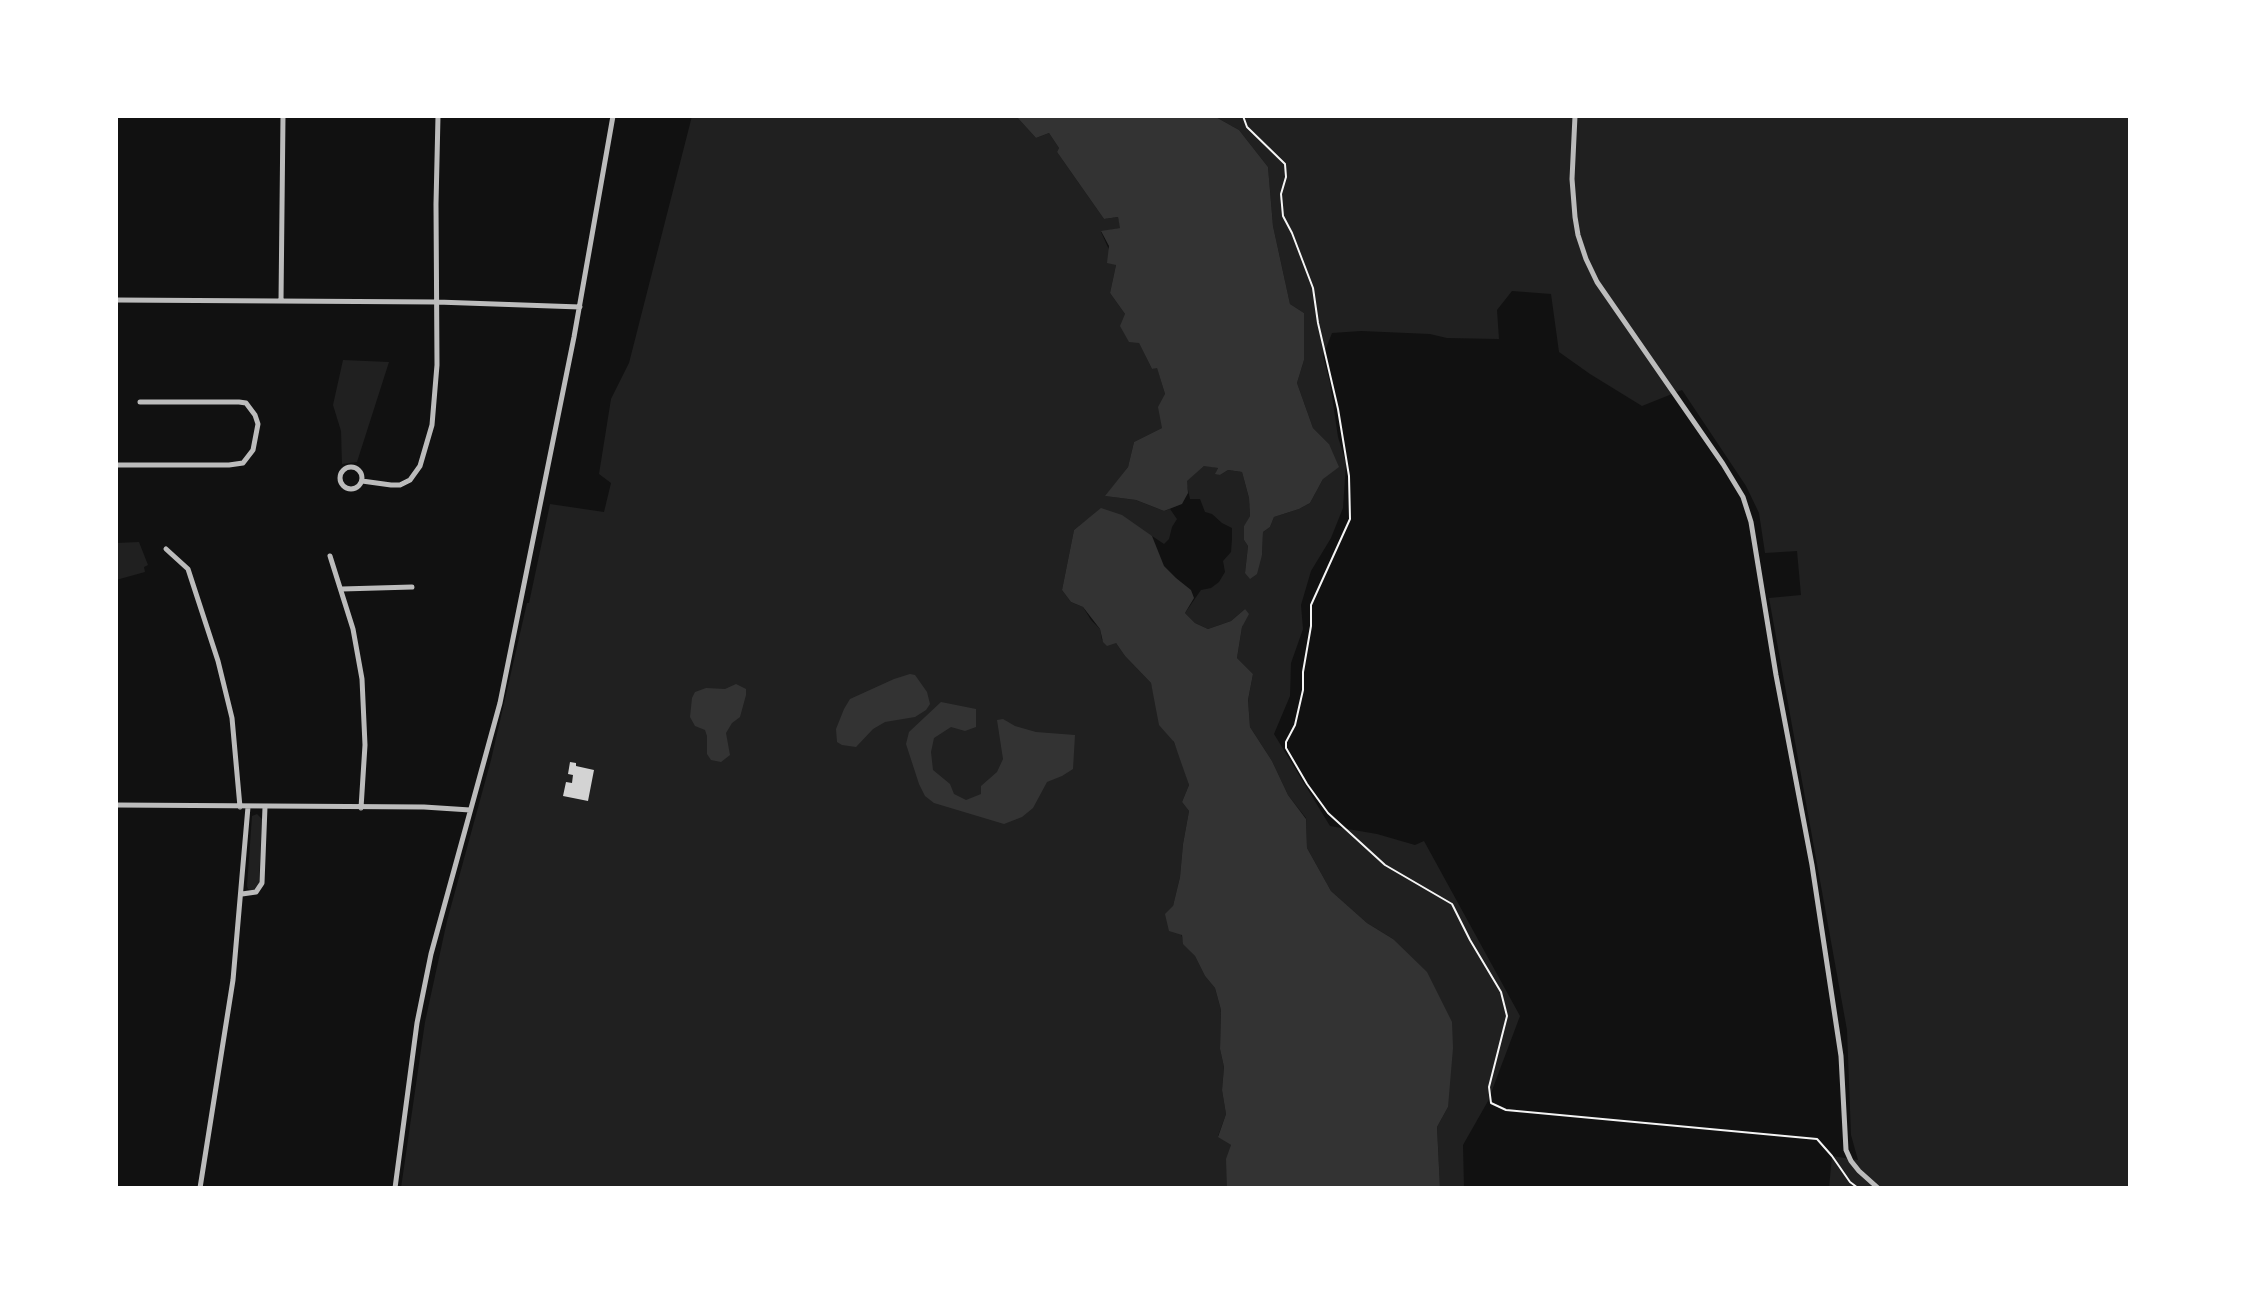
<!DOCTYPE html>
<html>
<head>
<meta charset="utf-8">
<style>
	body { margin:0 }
	#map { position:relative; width:2246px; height:1304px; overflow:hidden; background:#111; font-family:Signika,sans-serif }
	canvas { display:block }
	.frame { position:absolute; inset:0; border:118px solid #fff; pointer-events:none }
</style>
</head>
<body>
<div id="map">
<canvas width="2246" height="1304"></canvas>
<div class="frame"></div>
</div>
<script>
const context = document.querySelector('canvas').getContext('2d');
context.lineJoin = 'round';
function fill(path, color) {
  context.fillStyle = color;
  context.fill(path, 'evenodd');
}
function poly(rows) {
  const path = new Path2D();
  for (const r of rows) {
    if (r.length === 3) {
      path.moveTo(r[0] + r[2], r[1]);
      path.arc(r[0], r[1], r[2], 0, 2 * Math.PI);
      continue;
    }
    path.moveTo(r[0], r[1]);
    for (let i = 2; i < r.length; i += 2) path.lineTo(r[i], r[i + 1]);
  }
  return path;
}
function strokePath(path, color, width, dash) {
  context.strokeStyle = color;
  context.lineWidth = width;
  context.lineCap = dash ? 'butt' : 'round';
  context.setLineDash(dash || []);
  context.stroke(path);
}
fill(poly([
	[692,116,1016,116,1036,138,1049,133,1059,148,1057,152,1104,219,1118,217,1121,228,1101,232,1116,265,1110,293,1125,314,1152,369,1157,367,1165,394,1162,428,1134,442,1128,467,1106,496,1136,500,1164,511,1170,509,1177,519,1172,527,1169,539,1164,544,1152,536,1088,519,1074,530,1062,590,1071,602,1083,607,1091,620,1100,629,1102,640,1116,643,1125,656,1151,683,1156,703,1181,758,1189,785,1182,802,1189,811,1183,844,1180,877,1173,906,1184,944,1195,956,1205,976,1215,988,1221,1010,1220,1049,1224,1067,1222,1090,1226,1114,1218,1136,1231,1145,1227,1188,401,1188,425,1022,447,921,491,760,527,603,529,603,550,504,604,512,611,483,599,474,611,399,629,363],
	[1214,116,2130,116,2130,1188,1829,1188,1832,1156,1858,1160,1851,1135,1847,1030,1769,598,1801,595,1797,551,1765,553,1759,513,1746,486,1682,390,1642,406,1590,374,1559,352,1551,294,1512,291,1497,310,1499,339,1447,338,1430,334,1361,331,1332,333,1323,356,1330,383,1338,437,1346,463,1343,508,1331,538,1311,571,1301,605,1303,629,1291,663,1290,696,1274,734,1330,826,1377,834,1415,845,1424,841,1520,1016,1488,1101,1463,1145,1464,1188,1440,1188,1437,1127,1448,1107,1393,939,1367,923,1331,891,1307,848,1306,818,1288,795,1272,761,1250,727,1248,700,1253,674,1237,658,1245,609,1231,621,1208,629,1195,623,1185,613,1201,590,1211,588,1219,582,1225,572,1223,561,1231,552,1232,539,1232,528,1222,523,1212,514,1205,512,1200,499,1190,499,1186,481,1205,465,1218,468,1216,473,1220,475,1228,470,1242,472,1249,498,1250,516,1244,527,1244,540,1248,546,1245,573,1262,555,1263,532,1270,527,1274,517,1299,509,1310,503,1323,479,1329,444,1313,428,1297,383,1304,360,1304,313,1290,304,1273,226,1268,167,1239,130],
	[343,360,389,362,357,462,342,464,341,431,333,405],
	[139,542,148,565,144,567,145,572,116,580,116,543],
	[257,814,262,819,259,883,253,891,248,889,247,886,252,816]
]), '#202020');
fill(poly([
	[1016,116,1214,116,1239,130,1268,167,1273,226,1290,304,1304,313,1304,360,1297,383,1313,428,1329,444,1339,467,1323,479,1310,503,1299,509,1274,517,1270,527,1263,532,1262,555,1257,574,1250,579,1245,573,1248,546,1244,540,1244,526,1250,516,1249,498,1242,472,1228,470,1220,475,1215,474,1218,468,1204,466,1187,481,1188,493,1182,504,1164,511,1136,500,1105,496,1128,467,1134,442,1162,428,1158,407,1165,394,1157,368,1152,369,1139,343,1129,342,1120,326,1125,314,1110,293,1116,265,1107,263,1109,246,1101,231,1120,228,1118,217,1104,219,1057,152,1059,148,1049,133,1036,138],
	[1101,508,1122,515,1152,536,1164,566,1176,578,1191,590,1194,598,1185,613,1195,623,1208,629,1231,621,1245,609,1249,614,1242,627,1237,658,1253,674,1248,700,1250,727,1272,761,1288,795,1306,819,1307,848,1331,891,1367,923,1393,939,1427,972,1452,1022,1453,1048,1448,1107,1437,1127,1440,1188,1227,1188,1226,1159,1231,1145,1218,1137,1226,1114,1222,1090,1224,1067,1220,1049,1221,1010,1215,988,1205,976,1195,956,1183,944,1182,935,1169,931,1165,914,1173,906,1180,877,1183,844,1189,811,1182,802,1189,785,1174,742,1159,725,1151,683,1125,656,1116,643,1107,646,1103,642,1100,629,1083,607,1071,602,1062,590,1074,530],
	[910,674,915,675,927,692,930,704,926,710,915,717,885,722,873,729,856,747,842,745,837,742,836,729,844,709,850,699,894,679],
	[736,684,746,689,746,695,740,717,732,723,726,733,730,755,721,762,711,760,707,754,707,736,705,730,695,726,690,717,692,698,695,692,706,688,725,689],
	[941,702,976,709,976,727,965,731,951,727,934,738,931,752,933,770,950,784,954,794,966,800,981,794,981,786,997,772,1003,759,997,720,1003,719,1015,726,1036,732,1075,735,1073,769,1062,776,1047,782,1033,808,1022,817,1004,824,934,803,925,796,919,784,906,744,909,732]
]), '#333');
fill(poly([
	[570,762,576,763,576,766,594,770,588,801,563,796,566,782,572,783,573,775,568,774]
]), '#d3d3d3');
strokePath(poly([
	[1243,116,1247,127,1285,164,1286,177,1281,194,1283,216,1292,233,1313,288,1318,323,1338,409,1349,476,1350,519,1311,605,1311,626,1303,672,1303,690,1295,725,1286,742,1286,748,1307,784,1328,813,1385,865,1452,904,1470,940,1501,992,1507,1016,1489,1087,1491,1103,1506,1110,1817,1139,1832,1156,1850,1182,1858,1188]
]), '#f5f5f5', 2);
strokePath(poly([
	[1575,116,1572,179,1575,217,1578,235,1586,259,1597,282,1723,464,1743,497,1751,522,1776,675,1812,865,1841,1056,1846,1150,1851,1161,1859,1171,1878,1188],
	[116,300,437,302,580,307],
	[281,301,283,116],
	[116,465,229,465,243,463,253,450,258,424,255,415,246,403,239,402,140,402],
	[351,478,11],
	[362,481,391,485,400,485,410,480,420,466,432,425,437,365,436,204,438,116],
	[166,549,188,569,218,661,232,718,240,807],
	[330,556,353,629,362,679,365,745,361,808],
	[342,589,412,587],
	[116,805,424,807,470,810],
	[242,894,256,892,262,883,265,807],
	[200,1188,233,980,248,807],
	[395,1188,417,1023,431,954,500,703,574,337,613,116]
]), '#bcbcbc', 5);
</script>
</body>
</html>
